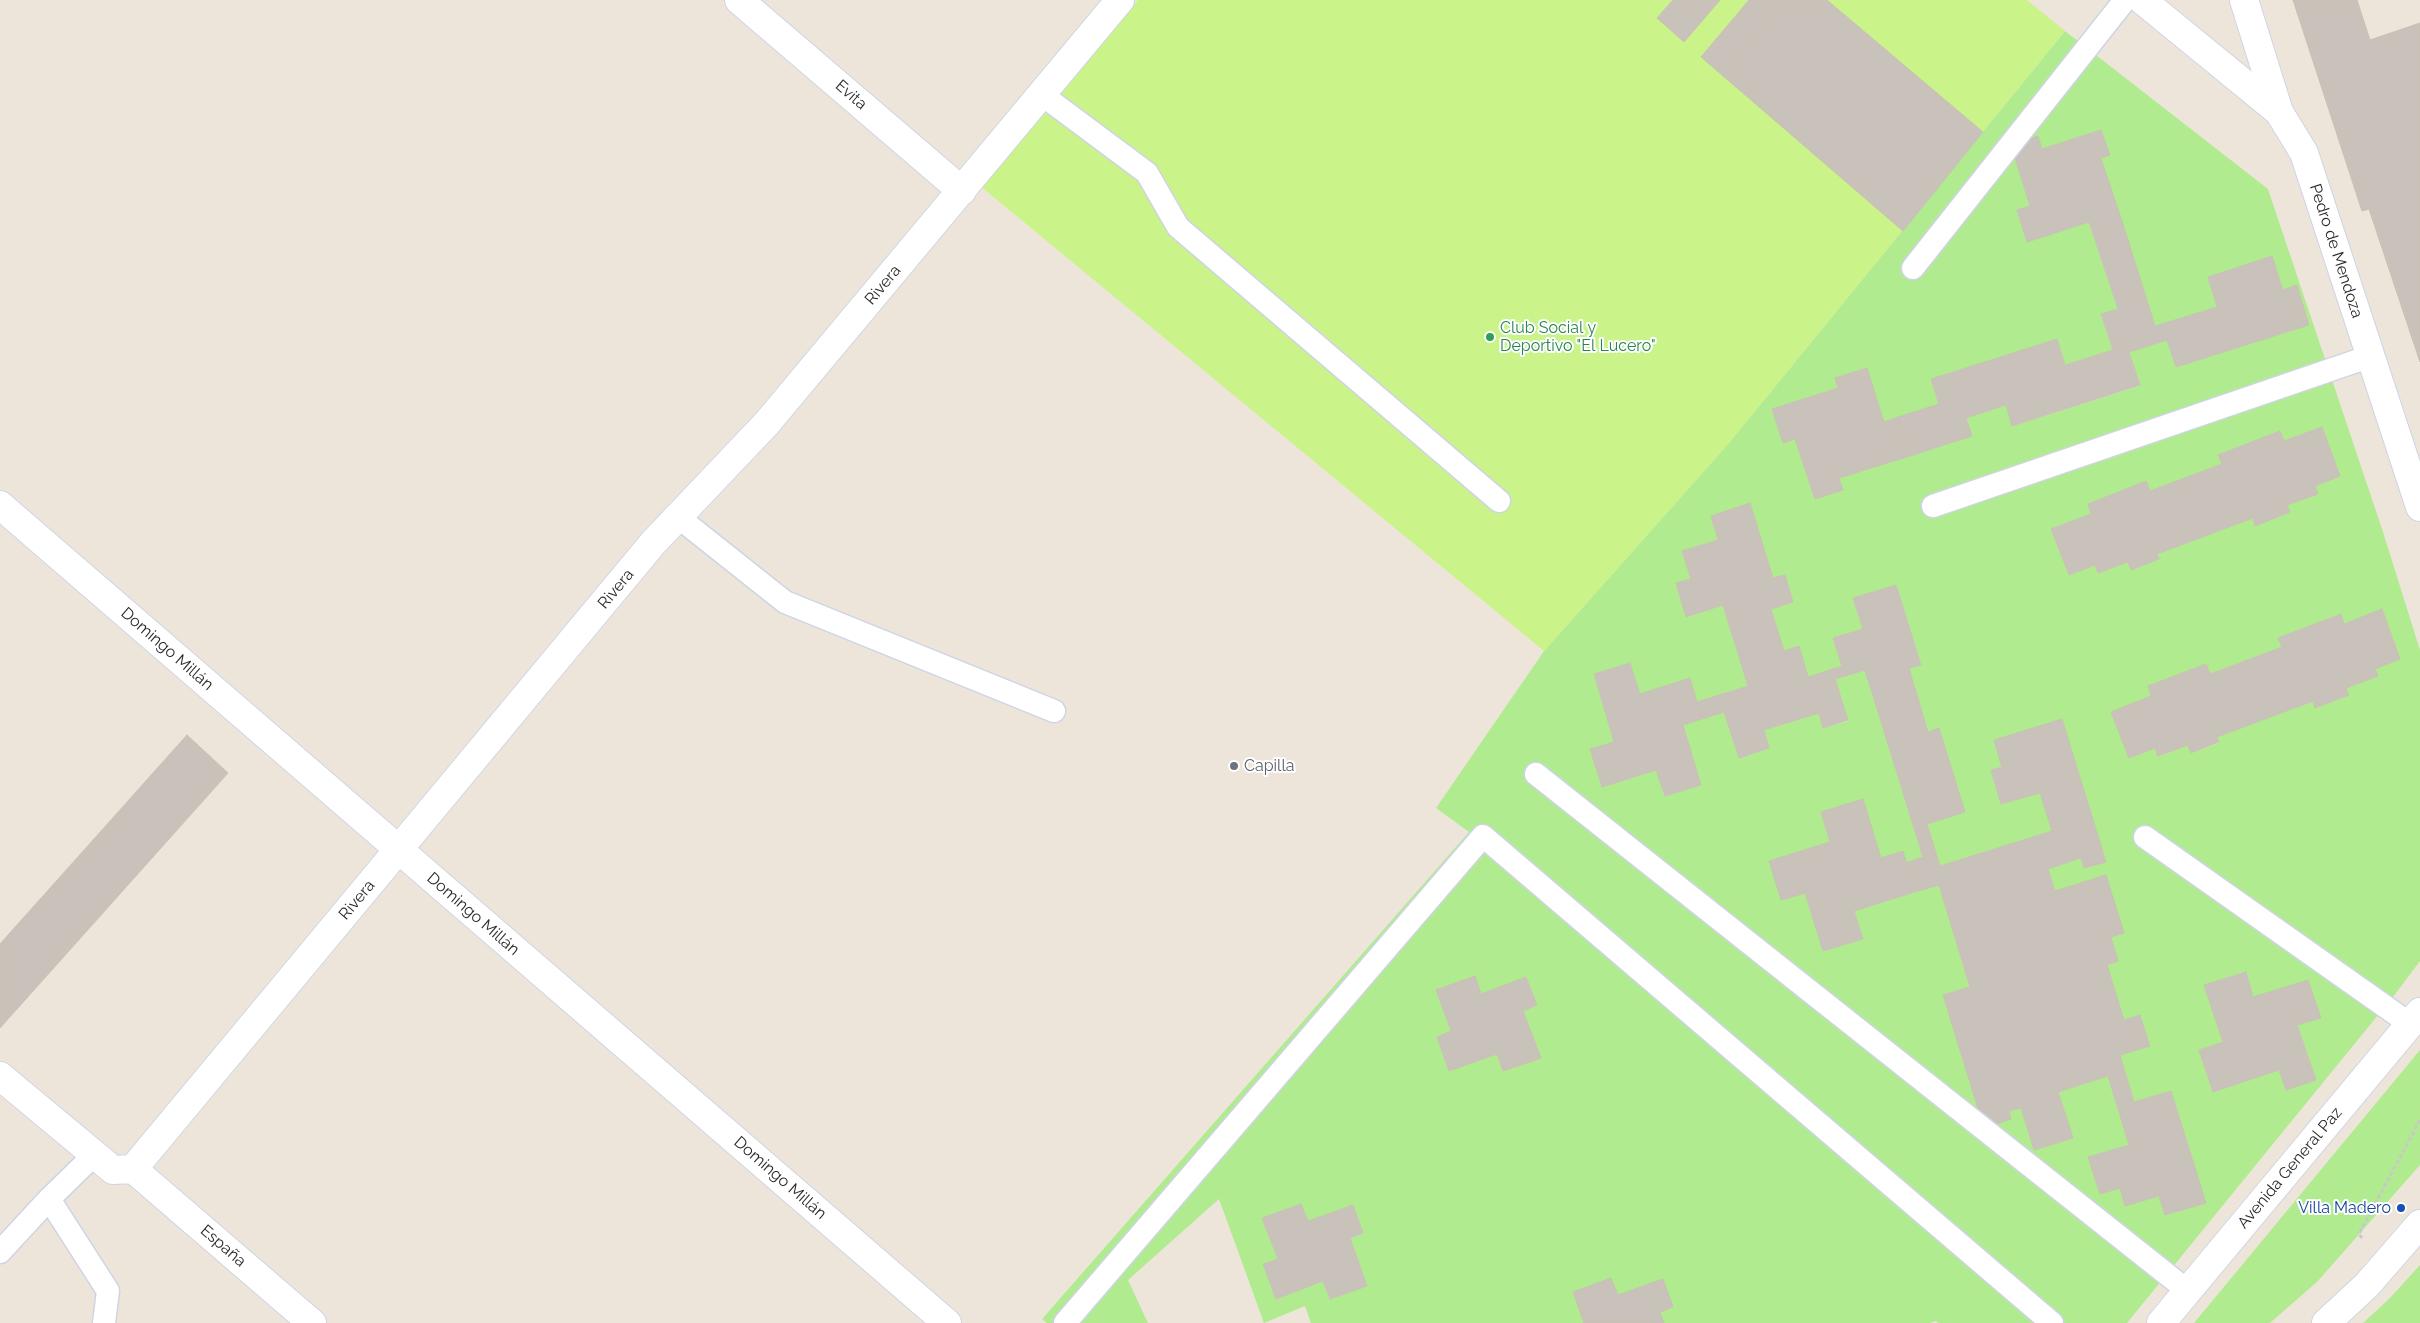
<!DOCTYPE html>
<html>
<head>
<meta charset="utf-8">
<style>
	body { margin:0 }
	canvas { display:block; background:#eee5da }
</style>
</head>
<body>
<canvas width="2420" height="1323"></canvas>
<script>
const context = document.querySelector('canvas').getContext('2d');
context.lineJoin = 'round';
function fill(path, color) {
  context.fillStyle = color;
  context.fill(path, 'evenodd');
}
function poly(rows) {
  const path = new Path2D();
  for (const r of rows) {
    path.moveTo(r[0], r[1]);
    for (let i = 2; i < r.length; i += 2) path.lineTo(r[i], r[i + 1]);
  }
  return path;
}
function strokePath(path, color, width, dash) {
  context.strokeStyle = color;
  context.lineWidth = width;
  context.lineCap = dash ? 'butt' : 'round';
  context.setLineDash(dash || []);
  context.stroke(path);
}
function label(font, color, halo, rows, align = 'center') {
  context.font = font + ' Raleway,sans-serif';
  context.lineWidth = 4;
  context.setLineDash([]);
  context.textBaseline = 'middle';
  context.strokeStyle = halo;
  context.fillStyle = color;
  for (const [text, x, y, turn = 0] of rows) {
    context.save();
    context.translate(x, y);
    context.rotate((+turn || 0) * Math.PI / 180);
    context.textAlign = isNaN(turn) ? turn : align;
    if (halo) context.strokeText(text, 0, 0);
    context.fillText(text, 0, 0);
    context.restore();
  }
}
fill(poly([
	[2065,31,2268,189,2383,532,2420,650,2420,961,2396,993,2127,1323,1938,1323,1936,1321,1930,1323,1311,1323,1305,1306,1264,1323,1219,1199,1128,1280,1148,1323,1047,1323,1042,1319,1469,832,1436,808,1544,651,1729,443],
	[2101,130,2110,155,2101,158,2155,326,2217,307,2208,277,2272,256,2283,290,2297,286,2309,325,2176,367,2167,340,2129,352,2139,386,2013,426,2006,405,1966,418,1972,436,1839,478,1842,490,1815,499,1795,439,1783,443,1772,409,1838,388,1836,378,1866,368,1884,422,1939,404,1931,379,2057,339,2065,365,2113,350,2101,314,2118,309,2089,222,2027,241,2017,210,2030,206,2011,145,2037,136,2042,149],
	[2322,427,2340,476,2315,486,2318,494,2287,505,2289,512,2256,525,2253,518,2157,554,2159,559,2131,570,2128,562,2099,573,2095,565,2069,575,2051,529,2091,514,2088,504,2146,481,2150,491,2222,464,2218,455,2280,431,2284,441],
	[1750,504,1773,578,1785,575,1793,602,1771,609,1784,651,1808,677,1842,666,1833,638,1863,629,1853,598,1896,585,1921,664,1909,668,1928,732,1939,729,1965,812,1927,824,1940,866,2052,831,2040,793,2001,804,1991,770,2002,767,2062,720,2106,862,2084,868,2081,858,2048,869,2055,891,2111,937,2118,961,2107,965,2124,1020,2140,1015,2150,1045,2120,1055,2134,1102,2171,1091,2205,1203,2165,1215,2159,1196,2125,1205,2120,1188,2100,1194,2088,1157,2129,1145,2108,1076,2058,1092,2072,1138,2034,1150,2021,1108,2009,1111,2011,1119,1984,1127,1943,995,1970,987,1939,885,1854,911,1862,939,1823,951,1805,893,1830,842,1821,812,1881,858,1903,851,1906,863,1923,857,1865,670,1835,679,1848,721,1823,728,1819,713,1764,730,1769,748,1739,758,1724,712,1683,725,1701,785,1665,796,1656,770,1602,787,1590,749,1614,742,1594,674,1630,663,1640,694,1690,679,1697,702,1748,686,1723,605,1687,617,1676,584,1691,579,1682,551,1718,540,1711,516],
	[2382,610,2400,659,2375,669,2377,676,2346,688,2349,695,2316,708,2313,701,2217,737,2219,743,2192,753,2188,745,2159,756,2155,748,2129,758,2111,712,2151,696,2148,686,2206,664,2210,674,2282,647,2279,638,2340,614,2344,624],
	[2245,972,2253,997,2308,980,2320,1018,2297,1025,2316,1080,2286,1090,2279,1070,2213,1092,2199,1050,2223,1042,2205,985],
	[1526,977,1537,1005,1523,1011,1540,1058,1503,1071,1497,1054,1449,1071,1437,1037,1451,1031,1436,990,1481,994],
	[1301,1204,1308,1221,1353,1205,1363,1233,1350,1238,1367,1285,1330,1299,1323,1281,1276,1299,1263,1264,1278,1259,1262,1218],
	[2420,1050,2420,1165,2317,1282,2270,1323,2194,1323],
	[2420,1265,2420,1323,2363,1323,2389,1299]
]), '#b1eb90');
fill(poly([
	[1138,0,2027,0,2065,31,1729,443,1544,651,980,186]
]), '#caf38a');
const building = poly([
	[1673,0,1720,0,1684,42,1657,18,1673,0],
	[1749,0,1785,0,1722,75,1701,57,1749,0],
	[1785,0,1827,0,1983,132,1903,231,1722,75,1785,0],
	[2293,0,2357,0,2370,40,2420,23,2420,362,2369,209,2362,211,2293,0],
	[2101,130,2110,155,2101,158,2123,224,2093,234,2089,222,2027,242,2017,210,2030,206,2011,145,2038,136,2042,149,2101,130],
	[2123,224,2155,326,2217,307,2208,277,2272,256,2283,290,2297,285,2309,325,2176,367,2167,340,2129,352,2140,385,2012,426,2006,405,1966,418,1972,436,1910,456,1898,417,1939,404,1931,379,2057,339,2065,365,2113,350,2101,314,2118,309,2093,234,2123,224],
	[1867,368,1884,422,1898,417,1910,456,1839,478,1843,490,1815,499,1795,439,1783,443,1772,409,1838,388,1835,378,1867,368],
	[2322,427,2340,476,2315,486,2318,494,2287,505,2290,512,2255,526,2253,518,2157,554,2159,559,2131,570,2128,562,2098,573,2095,565,2069,575,2051,529,2091,514,2088,504,2146,481,2150,491,2222,464,2218,455,2280,431,2284,441,2322,427],
	[1750,503,1773,578,1785,575,1793,602,1771,609,1784,651,1799,646,1808,677,1842,666,1833,638,1863,629,1853,598,1896,585,1921,665,1909,668,1928,732,1939,728,1965,812,1927,824,1940,866,2052,831,2040,793,2001,804,1991,770,2002,767,1994,740,2062,719,2106,862,2084,868,2081,858,2048,869,2055,891,2106,875,2124,933,2111,937,2118,961,2107,965,2124,1020,2140,1015,2150,1046,2120,1055,2134,1102,2171,1091,2206,1203,2165,1215,2159,1196,2125,1206,2120,1188,2100,1194,2088,1157,2129,1145,2108,1076,2058,1092,2073,1138,2034,1150,2021,1108,2009,1111,2011,1119,1984,1128,1943,995,1970,987,1939,885,1915,892,1906,863,1923,857,1865,670,1835,679,1848,720,1823,728,1819,713,1764,730,1769,748,1739,758,1724,712,1702,719,1697,702,1748,686,1723,605,1686,617,1676,583,1691,579,1682,551,1718,540,1711,516,1750,503],
	[2382,609,2400,659,2375,669,2378,676,2346,688,2349,695,2315,708,2313,701,2217,737,2219,742,2191,753,2188,745,2158,756,2155,748,2129,758,2111,712,2151,696,2148,686,2206,664,2210,674,2282,647,2278,638,2341,614,2344,624,2382,609],
	[1630,663,1640,694,1690,678,1702,719,1683,725,1701,785,1665,796,1656,770,1602,787,1590,749,1614,742,1594,674,1630,663],
	[187,735,228,773,0,1028,0,944,187,735],
	[1863,799,1881,858,1903,851,1915,892,1854,911,1863,939,1823,951,1805,893,1781,900,1769,861,1830,842,1821,812,1863,799],
	[2246,972,2253,997,2308,980,2321,1018,2297,1025,2316,1080,2286,1090,2279,1070,2213,1092,2199,1050,2223,1042,2204,985,2246,972],
	[1475,976,1481,994,1526,977,1537,1005,1523,1011,1541,1058,1503,1071,1497,1054,1449,1071,1437,1037,1451,1031,1436,990,1475,976],
	[1301,1204,1308,1221,1353,1205,1363,1233,1350,1238,1367,1286,1330,1299,1323,1281,1276,1299,1263,1264,1278,1259,1262,1218,1301,1204],
	[1611,1278,1618,1295,1663,1279,1673,1307,1660,1312,1664,1323,1584,1323,1573,1292,1611,1278]
]);
fill(building, '#c9c2ba');
strokePath(building, '#c9c1b3', 1);
const lane = poly([
	[1041,94,1147,173,1178,227,1499,501],
	[1913,268,2125,0],
	[1933,506,2371,356],
	[678,517,785,602,1054,711],
	[1536,774,2188,1291],
	[2145,837,2410,1024],
	[49,1199,108,1291,104,1323],
	[0,1252,49,1199,94,1155],
	[1065,1323,1483,836,2052,1323]
]);
const street = poly([
	[739,0,962,191],
	[2244,0,2279,112],
	[0,505,947,1323],
	[0,1076,113,1170,133,1169,653,543,767,423,1120,0],
	[133,1169,312,1323]
]);
const secondary = poly([
	[2142,0,2279,112,2304,153,2420,507],
	[2161,1323,2420,1012],
	[2326,1323,2367,1285,2420,1224]
]);
strokePath(lane, '#cfd4e5', 25);
strokePath(street, '#cfd4e5', 30);
strokePath(secondary, '#cfd4e5', 30);
strokePath(poly([
	[2362,1238,2359,1234,2420,1120]
]), '#c8c8c8', 3, [4, 2.5]);
strokePath(lane, '#fff', 22);
strokePath(street, '#fff', 28);
strokePath(secondary, '#fff', 28);
for (const [x, y, r, color] of [
	[1490,337,5,"#2e9e5b"],
	[1234,766,5,"#6b7280"],
	[2401,1208,5,"#1a4fb4"]
]) {
  const dot = new Path2D();
  dot.arc(x, y, r, 0, 2 * Math.PI);
  context.fillStyle = color;
  context.fill(dot);
  strokePath(dot, '#fff', 2);
}
label('16px', '#2a2a2a', '#fff', [
	["Evita",851,95,41],
	["Pedro de Mendoza",2336,251,72],
	["Rivera",883,285,-50],
	["Rivera",616,589,-50],
	["Domingo Millán",167,649,41],
	["Rivera",357,900,-50],
	["Domingo Millán",473,914,41],
	["Avenida General Paz",2290,1168,-50],
	["Domingo Millán",780,1178,41],
	["España",223,1246,41]
]);
label('16px', '#27864d', '#fff', [
	["Club Social y",1500,328],
	["Deportivo \"El Lucero\"",1500,346]
], 'left');
label('16px', '#5b616d', '#fff', [
	["Capilla",1244,766]
], 'left');
label('16px', '#164399', '#fff', [
	["Villa Madero",2391,1208]
], 'right');
</script>
</body>
</html>
